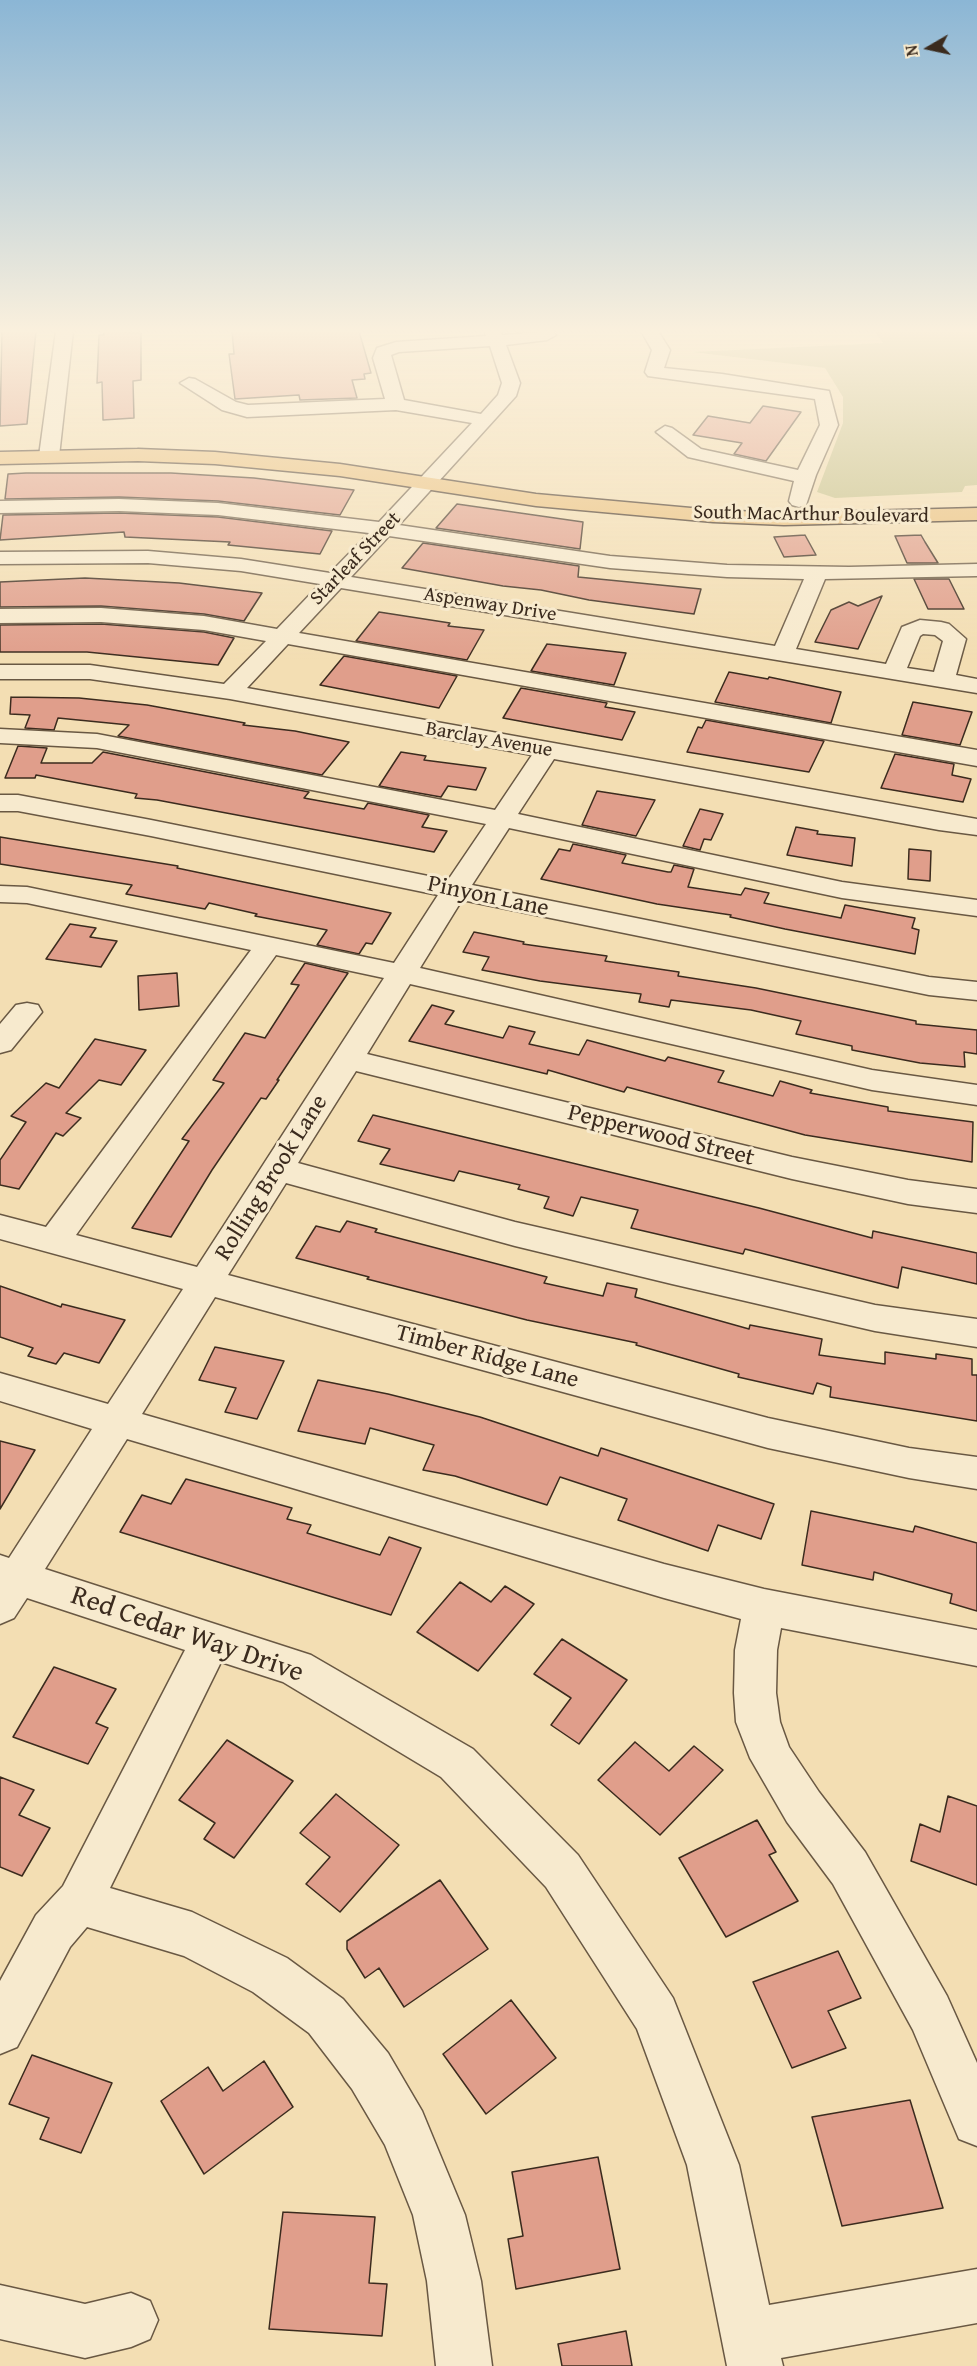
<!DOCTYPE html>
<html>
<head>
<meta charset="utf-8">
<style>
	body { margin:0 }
	#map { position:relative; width:977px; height:2366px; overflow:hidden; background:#f3deb3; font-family:"Gentium Book Plus",serif }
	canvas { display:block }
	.north { position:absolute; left:899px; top:18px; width:60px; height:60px; -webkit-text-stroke:4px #f7eace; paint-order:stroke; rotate:261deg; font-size:16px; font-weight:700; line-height:24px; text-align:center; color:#3b2b1e }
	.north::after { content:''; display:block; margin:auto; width:21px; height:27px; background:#3b2b1e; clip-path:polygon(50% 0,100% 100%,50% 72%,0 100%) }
</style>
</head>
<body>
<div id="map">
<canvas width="977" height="2366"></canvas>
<div class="north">N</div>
</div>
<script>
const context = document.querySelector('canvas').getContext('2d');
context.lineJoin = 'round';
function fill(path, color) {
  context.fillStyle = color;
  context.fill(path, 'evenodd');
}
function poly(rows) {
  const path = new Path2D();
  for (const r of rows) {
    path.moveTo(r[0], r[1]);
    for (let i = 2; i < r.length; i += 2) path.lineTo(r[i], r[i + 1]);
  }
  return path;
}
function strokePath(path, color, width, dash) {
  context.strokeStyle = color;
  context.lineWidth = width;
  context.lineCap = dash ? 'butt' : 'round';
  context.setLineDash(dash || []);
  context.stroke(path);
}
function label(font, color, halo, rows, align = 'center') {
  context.font = font + ' "Gentium Book Plus",serif';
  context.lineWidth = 6;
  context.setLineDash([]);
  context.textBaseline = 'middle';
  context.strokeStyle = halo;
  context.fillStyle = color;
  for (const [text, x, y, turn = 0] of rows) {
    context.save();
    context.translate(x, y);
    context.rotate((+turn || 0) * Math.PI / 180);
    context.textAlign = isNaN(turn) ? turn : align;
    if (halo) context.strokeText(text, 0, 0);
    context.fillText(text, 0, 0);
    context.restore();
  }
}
fill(poly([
	[874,331,977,331,977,485,965,486,962,492,835,498,817,492,843,423,843,397,825,368,692,352,883,343]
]), '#c3bf87');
const building = poly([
	[2,331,36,331,27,424,0,426,2,331],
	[104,331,141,333,141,380,133,381,134,418,103,420,102,382,97,383,99,335,104,335,104,331],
	[232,331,359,331,371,373,364,374,365,379,352,380,357,398,300,400,299,395,235,399,229,354,234,354,232,331],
	[763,406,801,412,766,461,734,454,742,443,693,435,708,416,750,423,763,406],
	[26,473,171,473,254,478,354,490,340,515,218,501,119,497,5,499,8,474,26,473],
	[457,504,583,522,580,549,436,528,457,504],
	[119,513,218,517,332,531,320,554,228,545,230,542,125,537,124,532,0,540,3,515,119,513],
	[805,535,816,555,784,557,774,537,805,535],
	[921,535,925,542,938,563,907,563,895,536,921,535],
	[423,543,579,566,578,577,701,589,694,614,589,600,541,590,503,586,402,568,423,543],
	[85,578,179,583,262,593,244,621,204,614,101,606,0,607,0,582,85,578],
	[914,579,949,579,964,609,928,609,914,579],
	[882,596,858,649,815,642,831,610,849,602,858,606,882,596],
	[379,612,450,623,448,626,484,630,467,660,356,641,379,612],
	[101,624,204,632,234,638,218,665,87,652,0,652,0,625,101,624],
	[547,644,626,653,614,685,531,671,547,644],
	[344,656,457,676,439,708,320,685,344,656],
	[729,672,768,679,769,677,841,692,831,723,715,702,729,672],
	[521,688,607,703,605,707,635,712,622,740,503,718,521,688],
	[11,697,79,698,147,705,245,723,243,725,295,731,349,742,322,775,118,736,129,725,58,718,54,730,25,728,30,715,10,714,11,697],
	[913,702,972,712,960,745,902,735,913,702],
	[706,720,824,741,809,772,687,752,698,727,702,728,706,720],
	[18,746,47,748,41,763,92,763,103,752,309,792,304,798,364,809,368,803,429,815,422,827,447,831,434,852,157,800,135,798,137,794,36,775,35,778,5,778,18,746],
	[401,752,426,756,424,760,486,768,476,790,448,786,441,797,379,786,401,752],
	[895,754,954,764,952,775,971,779,963,802,881,788,895,754],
	[597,791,655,800,636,836,582,825,597,791],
	[700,809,723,814,711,840,704,839,700,850,683,846,700,809],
	[796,827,818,831,817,834,855,838,852,866,787,855,796,827],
	[0,837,178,866,177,868,391,913,372,944,366,943,359,954,317,945,327,930,255,916,257,914,209,903,205,909,126,894,132,885,0,864,0,837],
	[573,844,626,855,622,863,668,872,671,872,674,865,694,869,688,887,741,895,745,888,769,893,764,903,841,918,845,905,915,918,912,928,919,930,915,954,785,929,730,917,731,915,657,904,541,879,559,849,570,851,573,844],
	[909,849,931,851,930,881,908,879,909,849],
	[70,924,96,928,90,937,117,941,101,967,46,959,70,924],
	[474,932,524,942,523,944,607,956,605,961,679,972,678,976,756,988,916,1021,916,1024,977,1030,977,1054,964,1052,965,1067,920,1063,852,1050,852,1046,796,1034,801,1021,751,1010,671,1000,669,1007,639,1002,641,994,540,981,482,970,489,957,463,952,474,932],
	[305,963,348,973,277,1080,279,1080,266,1099,261,1098,212,1170,171,1237,132,1228,189,1141,182,1139,224,1083,213,1080,245,1033,265,1038,299,985,291,984,305,963],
	[177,973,179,1006,139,1010,138,976,177,973],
	[432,1005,454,1011,445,1024,503,1038,509,1026,535,1032,529,1044,579,1055,587,1040,665,1061,668,1057,724,1071,718,1082,773,1096,780,1081,812,1090,810,1093,888,1107,888,1111,973,1122,972,1162,805,1135,627,1087,624,1092,548,1070,547,1074,409,1041,432,1005],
	[95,1039,146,1050,121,1085,99,1080,66,1113,81,1118,63,1136,56,1133,19,1189,0,1185,0,1160,26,1122,11,1116,46,1083,59,1088,95,1039],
	[373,1115,759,1208,872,1238,873,1231,977,1253,977,1284,902,1267,898,1288,745,1249,743,1254,631,1228,638,1210,581,1197,573,1216,544,1208,549,1197,518,1189,520,1185,459,1171,454,1181,380,1164,390,1149,358,1141,373,1115],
	[347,1221,377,1229,375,1232,547,1277,544,1283,603,1296,607,1283,637,1289,635,1297,749,1329,750,1325,822,1339,819,1355,885,1364,885,1352,936,1359,936,1354,972,1359,972,1375,977,1375,977,1421,830,1397,831,1387,817,1383,813,1394,738,1377,739,1374,636,1345,637,1343,527,1320,367,1279,369,1277,296,1258,316,1226,340,1232,347,1221],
	[0,1286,61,1307,62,1304,125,1320,99,1363,64,1353,56,1364,28,1356,33,1348,0,1337,0,1286],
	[215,1347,284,1361,257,1419,225,1412,236,1388,199,1380,215,1347],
	[318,1380,388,1394,480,1417,598,1456,601,1448,774,1504,761,1539,718,1525,708,1551,618,1520,627,1499,560,1477,547,1505,455,1476,423,1470,434,1445,370,1428,365,1444,298,1431,318,1380],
	[0,1441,35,1450,0,1509,0,1441],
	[186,1479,292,1508,287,1519,311,1525,307,1533,380,1555,389,1537,421,1548,391,1615,120,1532,142,1495,171,1504,186,1479],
	[811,1511,913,1532,915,1526,977,1543,977,1611,950,1603,952,1594,874,1572,873,1580,802,1565,811,1511],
	[460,1582,491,1602,505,1586,534,1604,478,1671,417,1632,460,1582],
	[562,1639,627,1680,579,1744,551,1725,571,1698,534,1674,562,1639],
	[54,1667,116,1689,96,1723,108,1728,88,1764,13,1737,54,1667],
	[227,1740,293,1781,234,1858,204,1839,215,1823,179,1800,227,1740],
	[635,1742,669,1771,694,1746,723,1770,660,1835,598,1780,635,1742],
	[0,1777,34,1790,19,1815,50,1828,22,1876,0,1867,0,1777],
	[336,1794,399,1845,340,1912,306,1884,330,1857,300,1833,336,1794],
	[948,1796,977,1806,977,1885,911,1861,920,1824,940,1832,948,1796],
	[757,1820,776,1852,769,1855,798,1901,726,1937,679,1858,757,1820],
	[440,1880,488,1949,404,2007,379,1968,365,1978,347,1949,347,1941,440,1880],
	[838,1951,861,1998,828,2011,846,2048,792,2068,753,1982,838,1951],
	[511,2000,556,2058,486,2114,443,2054,511,2000],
	[32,2055,112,2083,81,2153,40,2139,49,2118,9,2104,32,2055],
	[264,2061,293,2107,204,2174,161,2101,208,2067,223,2091,264,2061],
	[910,2100,943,2208,842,2226,812,2117,910,2100],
	[598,2157,620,2269,516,2289,508,2239,523,2236,512,2172,598,2157],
	[283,2212,375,2217,369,2283,387,2284,382,2336,269,2329,283,2212],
	[626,2331,632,2366,562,2366,558,2344,626,2331]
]);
fill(building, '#e09e8b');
strokePath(building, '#3b2b1e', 1.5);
const minor = poly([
	[56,331,73,331,59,456,49,462,39,456,56,331],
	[484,331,501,331,502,335,552,331,556,335,547,340,506,345,520,383,516,396,399,525,610,556,727,565,849,567,977,564,977,576,825,579,796,649,886,664,902,627,920,620,941,622,949,624,966,639,956,675,977,679,977,693,341,588,299,633,977,750,977,766,288,644,247,688,977,819,977,835,939,830,554,759,518,814,842,882,977,900,977,916,842,898,509,828,472,885,929,977,977,982,977,1000,929,995,462,900,420,968,872,1070,977,1085,977,1105,872,1090,410,984,367,1054,792,1157,908,1180,977,1189,977,1213,908,1204,792,1179,356,1071,298,1163,515,1222,672,1258,875,1305,977,1319,977,1347,875,1331,672,1284,515,1246,286,1183,228,1275,768,1418,909,1448,977,1457,977,1489,909,1478,768,1448,215,1297,142,1414,664,1564,764,1589,977,1630,977,1666,781,1628,777,1650,776,1693,780,1722,789,1747,819,1792,865,1852,947,1996,977,2063,977,2146,959,2139,913,2030,833,1884,787,1822,750,1758,736,1722,734,1693,735,1650,741,1619,664,1598,127,1439,45,1569,311,1655,473,1749,578,1855,673,1998,739,2165,769,2305,977,2269,977,2323,781,2358,783,2366,727,2366,687,2165,637,2029,546,1887,441,1777,283,1682,221,1662,110,1888,192,1912,287,1958,343,1999,388,2053,422,2111,465,2215,481,2281,492,2366,436,2366,427,2281,413,2215,385,2145,352,2089,309,2033,253,1992,184,1956,87,1927,70,1947,17,2047,0,2054,0,1981,36,1915,63,1886,185,1650,27,1598,14,1618,0,1624,0,1555,9,1558,92,1429,0,1401,0,1373,108,1404,183,1289,0,1239,0,1215,46,1227,251,950,27,903,0,902,0,886,27,887,394,963,438,895,151,836,18,811,0,811,0,795,18,795,151,820,448,880,486,824,97,748,0,743,0,729,97,734,495,810,532,755,230,699,90,679,0,679,0,665,90,665,224,684,266,641,204,630,101,622,0,623,0,609,101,608,204,616,277,629,320,584,241,571,148,563,0,564,0,552,148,551,241,559,330,573,369,533,218,515,119,511,0,513,0,501,119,499,218,503,379,522,472,423,396,410,247,417,222,410,180,383,189,378,195,379,236,402,248,405,385,399,373,358,377,348,396,342,486,336,484,331],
	[490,346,502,383,498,395,481,414,404,400,391,355,399,352,490,346],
	[389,536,610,568,727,577,804,579,775,646,351,577,389,536],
	[923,634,935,635,943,641,934,672,907,668,920,636,923,634],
	[276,955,384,978,197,1267,76,1235,276,955],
	[641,331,658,331,670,350,664,368,722,374,829,391,838,425,816,475,806,505,799,507,792,505,789,501,794,481,688,457,656,432,665,426,672,428,701,449,798,470,820,425,815,399,648,376,645,372,652,350,641,331],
	[27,1003,38,1005,42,1012,11,1050,0,1053,0,1024,16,1005,27,1003],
	[0,2285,85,2304,131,2293,150,2301,158,2320,150,2339,131,2347,85,2358,0,2339,0,2285]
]);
const major = poly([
	[138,449,215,452,340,464,536,494,713,510,784,513,977,508,977,520,784,525,713,522,536,506,340,476,215,464,138,461,0,464,0,452,138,449]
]);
strokePath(minor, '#695843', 3);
strokePath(major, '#3b2b1e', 3);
fill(minor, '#f7eace');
fill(major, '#eabf7a');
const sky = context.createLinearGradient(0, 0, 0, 662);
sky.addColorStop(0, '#8bb6d5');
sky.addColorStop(0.5, '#faf0dd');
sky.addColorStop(1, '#faf0dd00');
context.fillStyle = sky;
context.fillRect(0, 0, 977, 662);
label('20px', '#3b2b1e', '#f7eace', [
	["South MacArthur Boulevard",811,515,1],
	["Starleaf Street",356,559,-46],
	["Aspenway Drive",490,605,9],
	["Barclay Avenue",489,740,10]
]);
label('24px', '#3b2b1e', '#f7eace', [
	["Pinyon Lane",488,897,12],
	["Pepperwood Street",661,1136,14],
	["Rolling Brook Lane",272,1178,-58],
	["Timber Ridge Lane",487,1357,15]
]);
label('28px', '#3b2b1e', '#f7eace', [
	["Red Cedar Way Drive",187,1635,19]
]);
</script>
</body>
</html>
